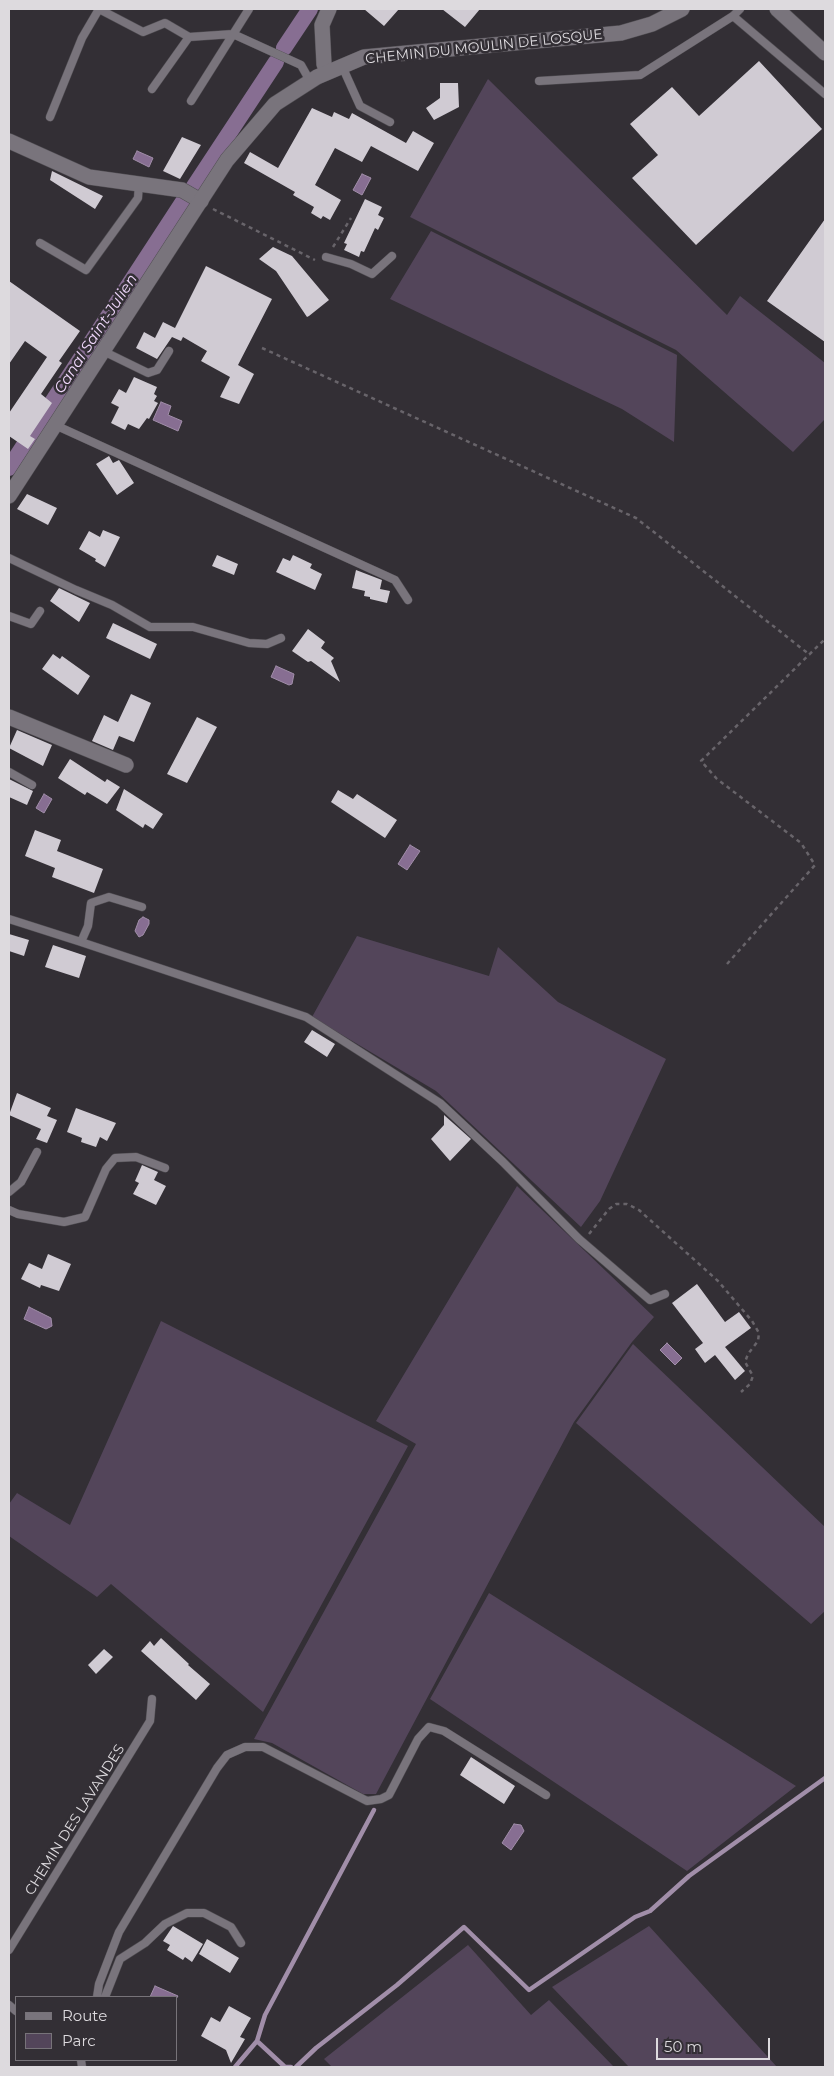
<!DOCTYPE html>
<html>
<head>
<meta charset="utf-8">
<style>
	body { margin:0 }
	#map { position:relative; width:834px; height:2076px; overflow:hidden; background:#332f35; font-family:Montserrat,sans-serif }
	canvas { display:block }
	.frame { position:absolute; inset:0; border:10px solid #dddade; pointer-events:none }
	.legend { position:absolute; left:15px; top:1996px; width:162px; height:65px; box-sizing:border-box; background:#332f35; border:1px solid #777379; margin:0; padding:6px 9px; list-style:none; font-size:15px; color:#dddade }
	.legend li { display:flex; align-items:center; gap:10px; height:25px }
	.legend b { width:25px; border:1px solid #777379 }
	.scale { position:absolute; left:656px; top:2038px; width:114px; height:22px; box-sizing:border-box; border:2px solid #dddade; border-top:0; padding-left:6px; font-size:15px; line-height:18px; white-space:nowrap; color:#dddade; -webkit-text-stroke:4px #332f35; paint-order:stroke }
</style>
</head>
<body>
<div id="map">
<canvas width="834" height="2076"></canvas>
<div class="frame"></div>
<ul class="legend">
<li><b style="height:6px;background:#79747c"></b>Route</li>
<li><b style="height:14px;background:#53455a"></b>Parc</li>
</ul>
<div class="scale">50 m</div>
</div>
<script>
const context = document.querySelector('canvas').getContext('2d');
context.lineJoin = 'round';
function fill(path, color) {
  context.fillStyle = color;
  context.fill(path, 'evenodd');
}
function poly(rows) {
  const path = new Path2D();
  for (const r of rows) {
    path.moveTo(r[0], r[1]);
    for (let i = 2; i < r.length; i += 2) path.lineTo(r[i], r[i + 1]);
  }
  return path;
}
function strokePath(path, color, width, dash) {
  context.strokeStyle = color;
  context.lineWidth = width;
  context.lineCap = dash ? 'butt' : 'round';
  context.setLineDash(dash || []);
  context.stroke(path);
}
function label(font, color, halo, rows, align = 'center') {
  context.font = font + ' Montserrat,sans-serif';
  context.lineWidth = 5;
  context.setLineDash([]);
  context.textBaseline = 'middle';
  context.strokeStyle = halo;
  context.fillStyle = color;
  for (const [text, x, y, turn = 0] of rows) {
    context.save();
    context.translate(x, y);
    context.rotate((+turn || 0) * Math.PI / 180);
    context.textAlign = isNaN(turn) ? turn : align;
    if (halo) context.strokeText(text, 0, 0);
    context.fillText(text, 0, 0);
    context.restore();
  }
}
fill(poly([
	[488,79,727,315,740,296,825,363,825,419,793,452,676,350,410,217],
	[431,231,677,355,674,442,622,409,390,299],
	[357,936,489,976,498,947,558,1002,666,1059,600,1201,581,1227,436,1091,312,1017],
	[517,1186,654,1317,632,1342,574,1422,376,1794,363,1794,272,1743,254,1739,416,1444,376,1421],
	[161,1321,408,1446,263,1712,111,1584,97,1597,9,1536,9,1504,17,1493,70,1525],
	[633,1344,825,1527,825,1611,811,1624,576,1423],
	[489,1593,796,1786,687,1871,430,1699],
	[649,1926,777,2067,629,2067,552,1987],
	[468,1945,531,2015,549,2000,614,2067,332,2067,324,2059]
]), '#53455a');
const water = poly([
	[137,151,153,158,149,167,133,159,137,151],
	[362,174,371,178,362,195,353,190,362,174],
	[161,402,171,406,168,415,182,421,178,431,153,420,161,402],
	[276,666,294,674,292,684,289,685,271,677,276,666],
	[44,794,52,799,44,813,36,808,44,794],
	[410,845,420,851,407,870,398,864,410,845],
	[143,917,149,920,149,924,143,935,139,937,135,931,139,920,143,917],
	[29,1307,51,1318,52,1326,46,1329,24,1319,29,1307],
	[667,1343,682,1358,675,1365,660,1350,667,1343],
	[514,1824,521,1825,524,1831,511,1850,502,1843,514,1824],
	[155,1986,178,1996,176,1999,176,1997,150,1997,155,1986]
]);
fill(water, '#876e92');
strokePath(water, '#a18ea9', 1);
strokePath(poly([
	[257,2041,265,2015,374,1810],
	[235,2067,257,2041,285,2067,291,2067],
	[296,2067,316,2048,397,1985,464,1927,529,1990,635,1917,650,1911,689,1876,825,1778]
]), '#a18ea9', 4.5);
strokePath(poly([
	[284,48,310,9],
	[193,188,276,62],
	[9,468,184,200]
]), '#876e92', 16);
fill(poly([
	[364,9,399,9,384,26],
	[442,9,480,9,465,27],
	[759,61,822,129,696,245,632,178,658,155,630,124,672,87,699,116],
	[440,83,458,83,459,107,434,120,426,108,440,98],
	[312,108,332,117,334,112,349,119,352,113,406,143,413,131,434,143,418,171,371,146,362,162,335,148,315,185,341,200,330,220,323,216,321,219,311,213,314,207,293,195,295,192,244,163,250,152,278,168],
	[182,137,201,145,180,179,163,171],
	[52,171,103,196,95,209,50,180],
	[365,199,382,207,378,215,384,218,378,230,375,228,364,252,361,251,359,257,344,250,347,244,344,243],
	[825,219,825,342,767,301],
	[273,247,292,256,329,300,309,316,307,317,276,271,259,259],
	[206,266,272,299,238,365,254,374,239,404,220,397,230,377,201,361,207,351,183,337,181,341,172,337,157,359,136,348,144,332,155,338,163,322,175,328],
	[9,281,80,331,59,361,62,363,41,394,52,403,30,436,35,439,28,449,9,436,9,413,47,357,25,341,9,364],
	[134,377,157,387,154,394,157,396,154,401,158,403,149,419,147,418,139,429,128,424,125,430,111,423,119,407,111,403,119,389,126,393],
	[109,456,113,463,119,460,134,483,117,495,96,464],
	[27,494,57,508,48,525,17,509],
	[103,530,120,537,105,567,95,561,96,559,79,549,89,531,100,537],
	[217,555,238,564,234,575,212,566],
	[293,555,312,564,310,568,322,574,315,590,276,572,283,558,290,561],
	[356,570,382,580,380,589,390,591,387,603,370,599,370,597,364,596,365,591,352,588],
	[59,588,90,603,79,622,50,601],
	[113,623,157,644,150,659,106,638],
	[308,629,325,642,321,648,334,658,331,661,340,682,311,661,308,662,292,651],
	[53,654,60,659,62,656,90,676,78,695,42,669],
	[131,694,151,703,134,742,119,736,113,750,92,741,104,715,118,722],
	[197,717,217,727,187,783,167,774],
	[17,730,52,745,43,766,9,748],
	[70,759,105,782,107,779,120,787,107,804,87,792,85,795,58,778],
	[9,779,33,791,27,805,9,797],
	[124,789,163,814,153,829,145,824,143,828,116,810],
	[338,790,353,799,357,794,397,820,385,838,331,802],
	[35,830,61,840,57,851,103,869,94,893,52,877,55,868,25,856],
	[9,934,29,940,24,956,9,951],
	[53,945,86,956,79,978,45,967],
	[312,1030,335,1044,327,1057,304,1042],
	[17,1093,51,1108,47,1116,57,1120,47,1143,36,1139,41,1129,9,1115],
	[76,1108,116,1123,107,1141,100,1137,96,1147,81,1142,82,1138,67,1132],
	[444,1115,471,1139,450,1161,431,1139,444,1125],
	[142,1165,158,1172,154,1180,166,1186,156,1205,133,1194,139,1183,135,1181],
	[48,1254,71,1264,59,1291,41,1285,40,1288,21,1279,29,1263,42,1269],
	[697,1284,725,1322,739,1312,751,1328,725,1347,745,1371,735,1380,715,1355,705,1363,695,1349,703,1343,672,1303],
	[161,1638,189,1664,188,1665,210,1684,196,1700,141,1651,150,1641,154,1646],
	[104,1649,113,1657,96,1674,88,1665],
	[471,1757,515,1786,504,1804,460,1775],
	[173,1926,203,1944,192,1962,185,1957,183,1960,167,1950,170,1945,163,1941],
	[207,1939,239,1958,230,1973,199,1954],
	[229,2006,251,2018,240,2037,245,2039,231,2063,226,2050,201,2036,211,2017,220,2022]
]), '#d0cbd3');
const lane = poly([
	[99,9,143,32,165,23,189,37,233,34,301,65,310,81],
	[733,16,825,94],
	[342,66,360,106,390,122],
	[539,81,640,75,733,16,740,9],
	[152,89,189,37],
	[191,101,249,9],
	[50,117,82,38,99,9],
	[40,243,86,270,138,198,139,183],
	[326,257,351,264,372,274,392,256],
	[103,351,148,373,157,370,169,351],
	[55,425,395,580,408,600],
	[9,558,76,590,112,605,150,627,193,627,249,643,267,644,281,638],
	[9,616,31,624,40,611],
	[9,772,32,785],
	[9,919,81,942,88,926,91,903,109,897,142,907],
	[81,942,306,1017,440,1103,503,1162,579,1239,650,1300,665,1294],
	[9,1192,21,1182,37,1152],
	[9,1210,18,1214,64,1222,85,1217,106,1169,115,1158,136,1157,165,1168],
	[9,1950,150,1721,152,1699],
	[97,1997,99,1984,119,1932,217,1768,227,1755,245,1747,263,1747,367,1801,381,1799,389,1795,418,1739,429,1727,444,1731,546,1795],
	[105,1997,120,1959,145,1943,165,1924,187,1913,204,1913,231,1927,241,1943],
	[9,2005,16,2011],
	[81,2060,82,2067]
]);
const street = poly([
	[777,9,825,53],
	[327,72,324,64,322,25,329,9],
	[9,141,89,177,182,190,201,201],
	[9,717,126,765]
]);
const secondary = poly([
	[9,496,227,160,275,104,317,77,364,57,621,33,652,24,682,9]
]);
strokePath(lane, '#514e53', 9);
strokePath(street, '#514e53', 16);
strokePath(secondary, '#514e53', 16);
strokePath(poly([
	[213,209,315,260],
	[333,247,351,218],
	[262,348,636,518,810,655],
	[727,964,815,865,801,843,717,779,701,761,825,639],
	[589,1234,609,1209,616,1204,627,1204,639,1210,718,1281,752,1321,759,1333,758,1341,748,1354,745,1362,753,1376,750,1384,741,1392]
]), '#68646a', 2.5, [4, 4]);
strokePath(lane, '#79747c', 8);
strokePath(street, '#79747c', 15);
strokePath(secondary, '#79747c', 15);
label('14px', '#dddade', '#332f35', [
	["CHEMIN DU MOULIN DE LOSQUE",484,47,-6],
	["CHEMIN DES LAVANDES",75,1820,-58]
]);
label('italic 15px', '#f1d9fd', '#332f35', [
	["Canal Saint-Julien",96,334,-57]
]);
</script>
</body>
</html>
